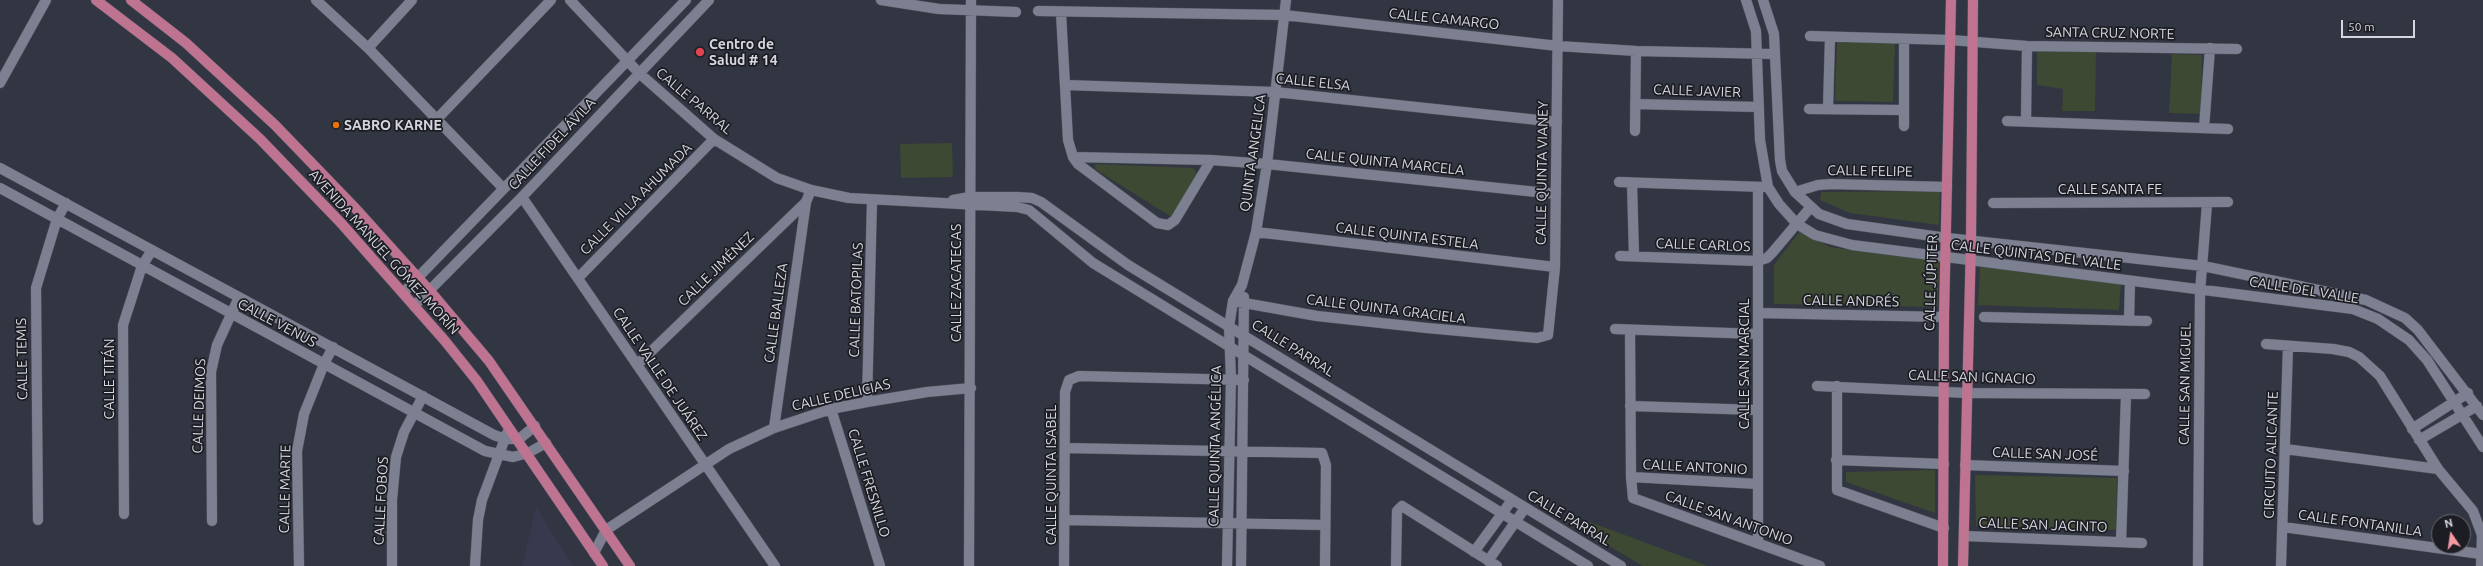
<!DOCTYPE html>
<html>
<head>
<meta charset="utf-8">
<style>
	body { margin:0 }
	#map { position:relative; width:2483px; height:566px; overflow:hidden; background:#323542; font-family:Ubuntu,sans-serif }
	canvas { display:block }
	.north { position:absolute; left:2431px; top:514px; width:40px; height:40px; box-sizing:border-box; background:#1c1d23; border:1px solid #66676e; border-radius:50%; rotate:347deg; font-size:11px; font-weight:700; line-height:16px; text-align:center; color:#d5d7df }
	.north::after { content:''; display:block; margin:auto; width:14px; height:18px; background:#f49aa2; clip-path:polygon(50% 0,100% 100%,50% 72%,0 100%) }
	.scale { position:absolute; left:2341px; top:20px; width:74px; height:18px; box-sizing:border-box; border:2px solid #d5d7df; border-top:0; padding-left:5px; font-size:12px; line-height:14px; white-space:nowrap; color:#d5d7df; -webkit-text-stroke:3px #1c1d23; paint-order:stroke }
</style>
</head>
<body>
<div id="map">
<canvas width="2483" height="566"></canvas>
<div class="north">N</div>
<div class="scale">50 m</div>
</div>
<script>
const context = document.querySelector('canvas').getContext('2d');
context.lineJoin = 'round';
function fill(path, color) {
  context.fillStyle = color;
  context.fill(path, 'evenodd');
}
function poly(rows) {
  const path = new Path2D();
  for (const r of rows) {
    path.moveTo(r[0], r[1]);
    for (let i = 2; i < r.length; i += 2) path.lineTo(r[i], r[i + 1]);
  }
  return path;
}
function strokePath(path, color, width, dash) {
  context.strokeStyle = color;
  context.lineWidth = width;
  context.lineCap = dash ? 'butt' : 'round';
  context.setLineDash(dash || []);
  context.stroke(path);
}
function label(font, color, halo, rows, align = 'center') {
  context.font = font + ' Ubuntu,sans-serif';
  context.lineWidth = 3.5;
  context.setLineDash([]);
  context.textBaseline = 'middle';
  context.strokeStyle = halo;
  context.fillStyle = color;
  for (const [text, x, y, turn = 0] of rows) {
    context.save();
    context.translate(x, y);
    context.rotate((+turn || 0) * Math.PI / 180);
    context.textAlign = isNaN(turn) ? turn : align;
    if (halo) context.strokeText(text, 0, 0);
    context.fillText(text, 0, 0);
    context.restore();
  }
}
fill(poly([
	[536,507,573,566,522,566]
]), '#373a4e');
fill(poly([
	[1837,41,1895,43,1893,102,1835,101],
	[2037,49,2096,51,2095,111,2062,111,2063,89,2037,85],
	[2172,54,2202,55,2201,114,2169,113],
	[952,143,953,177,901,178,900,144],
	[1095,164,1193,168,1198,174,1173,218,1095,169],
	[1940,191,1939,225,1850,213,1820,200,1821,192],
	[1800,231,1830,247,1939,261,1938,307,1774,304,1774,265],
	[1980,266,2121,283,2119,310,1978,305],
	[1935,470,1935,513,1846,482,1846,472],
	[1975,475,2117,478,2116,530,1976,526],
	[1587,521,1708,566,1643,566,1582,530]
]), '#3d4932');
const minor = poly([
	[316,0,368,48,503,188],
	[570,0,639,73,714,139,777,178,811,190,849,198,1017,207,1029,210,1093,263,1588,566],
	[881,0,939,9,1016,12],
	[1746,0,1756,31,1760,140,1768,187,1779,204,1797,224,1815,235,1852,245,2353,309,2378,319,2409,340,2427,360,2483,447],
	[1763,0,1774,34,1780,160,1782,171,1795,192,1819,214,1847,224,1947,238,2203,266,2366,300,2405,318,2418,330,2483,415],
	[1038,11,1284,15,1558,46,1636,51,1775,54],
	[1061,13,1068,140,1073,157,1078,164,1157,223,1168,225,1175,220,1211,160],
	[1810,36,1951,40,2027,46,2237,49],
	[368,48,412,0],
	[0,83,46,0],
	[1065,85,1275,92,1557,122],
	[1635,104,1759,107],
	[1809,109,1904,110],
	[1828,109,1830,37],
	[437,119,551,0],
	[2007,121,2228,129],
	[2026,121,2027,46],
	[1904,126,1904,39],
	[2204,128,2210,48],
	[1635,131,1636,51],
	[1073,157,1211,160,1267,164,1556,194],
	[0,168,494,435,505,439,519,439,535,426],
	[1619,182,1764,187],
	[1632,183,1634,256],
	[0,188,485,451,513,457,528,453,546,443],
	[1795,192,1818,185,1831,184,1947,187],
	[522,197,775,566],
	[953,200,970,197,1017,197,1032,198,1041,202,1128,265,1621,566],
	[1993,203,2228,202],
	[1256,232,1555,267],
	[1620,256,1758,261,1767,258,1772,253,1810,208],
	[578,278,714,139],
	[403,293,686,0],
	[1233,301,1317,316,1427,328,1537,338,1548,335,1555,267,1558,0],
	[414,306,522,197,709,0],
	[1758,313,1944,317],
	[1984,317,2147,321],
	[2129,321,2130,281],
	[1615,329,1758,334],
	[1630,330,1631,477,1633,498,1820,566],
	[2266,344,2333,349,2349,352,2359,357,2380,376,2438,469,2473,511,2482,535,2481,566],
	[637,365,806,202,811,190],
	[1817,386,1967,393,2145,394],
	[1837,386,1837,490,1944,528],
	[867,402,872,200],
	[1630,406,1758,410],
	[831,409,880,566],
	[774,428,806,202],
	[2412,429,2468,393],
	[2419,440,2477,406],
	[1065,448,1322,453,1326,465,1325,566],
	[2285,449,2438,469],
	[1836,460,1944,464],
	[1965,465,2124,471],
	[1631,477,1758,484],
	[124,514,123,325,142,266,152,250],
	[38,520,36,288,57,219,66,203],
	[1064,520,1325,525],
	[212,521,211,372,217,345,239,297],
	[2283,527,2481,554],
	[1964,536,2142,543],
	[1758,542,1758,187],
	[2121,542,2126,395],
	[1474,552,1512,500],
	[594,553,606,530,729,449,774,428,831,409,867,402,927,392,971,388],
	[1488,561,1525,508],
	[299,566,297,451,304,414,324,364,333,347],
	[392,566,392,500,396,457,404,432,423,396],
	[475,566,478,520,482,500,507,433],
	[969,566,971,0],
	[1064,566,1065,392,1069,380,1079,376,1244,380],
	[1227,566,1231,379,1229,327,1233,301,1242,285,1256,232,1267,164,1286,0],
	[1241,566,1244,297],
	[1396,566,1397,511,1402,506,1497,566],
	[2198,566,2200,292,2207,204],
	[2281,566,2288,346]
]);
const major = poly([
	[96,0,172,58,260,139,341,223,445,341,477,381,603,566],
	[131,0,186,43,275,125,356,209,430,291,489,361,630,566],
	[1943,566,1944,317,1951,0],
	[1963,566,1971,241,1973,0]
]);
strokePath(minor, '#52545f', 11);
strokePath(major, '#52545f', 11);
strokePath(minor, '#7d8090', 10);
strokePath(major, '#be7491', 10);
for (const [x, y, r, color] of [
	[700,52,5,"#e0444e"],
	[336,125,4,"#e8710a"]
]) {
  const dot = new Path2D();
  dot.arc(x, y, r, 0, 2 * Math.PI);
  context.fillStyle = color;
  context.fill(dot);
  strokePath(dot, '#1c1d23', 1.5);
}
label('14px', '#d5d7df', '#1c1d23', [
	["CALLE CAMARGO",1444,19,6],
	["SANTA CRUZ NORTE",2110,33,1],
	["CALLE ELSA",1313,82,6],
	["CALLE JAVIER",1697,91,2],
	["CALLE PARRAL",694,101,40],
	["CALLE FIDEL ÁVILA",552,144,-47],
	["QUINTA ANGELICA",1253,153,-82],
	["CALLE QUINTA MARCELA",1385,162,6],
	["CALLE FELIPE",1870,171,1],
	["CALLE QUINTA VIANEY",1542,173,-89],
	["CALLE SANTA FE",2110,189],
	["CALLE VILLA AHUMADA",636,199,-45],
	["CALLE QUINTA ESTELA",1407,236,7],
	["CALLE CARLOS",1703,245,2],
	["AVENIDA MANUEL GÓMEZ MORÍN",384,252,48],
	["CALLE QUINTAS DEL VALLE",2036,255,7],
	["CALLE JIMÉNEZ",716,269,-44],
	["CALLE ZACATECAS",956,283,-90],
	["CALLE JÚPITER",1931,283,-88],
	["CALLE DEL VALLE",2304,290,9],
	["CALLE BATOPILAS",856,300,-88],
	["CALLE ANDRÉS",1851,301,1],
	["CALLE QUINTA GRACIELA",1386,309,7],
	["CALLE BALLEZA",776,313,-82],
	["CALLE VENUS",277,323,28],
	["CALLE PARRAL",1293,348,32],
	["CALLE TEMIS",22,359,-91],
	["CALLE SAN MARCIAL",1744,364,-90],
	["CALLE VALLE DE JUÁREZ",660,374,56],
	["CALLE SAN IGNACIO",1972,377,2],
	["CALLE TITÁN",109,379,-90],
	["CALLE SAN MIGUEL",2185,384,-89],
	["CALLE DELICIAS",841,395,-13],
	["CALLE DEIMOS",199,406,-88],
	["CALLE QUINTA ANGÉLICA",1215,446,-89],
	["CALLE SAN JOSÉ",2045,454,2],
	["CIRCUITO ALICANTE",2271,455,-88],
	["CALLE ANTONIO",1695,467,3],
	["CALLE QUINTA ISABEL",1051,475,-90],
	["CALLE FRESNILLO",869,483,73],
	["CALLE MARTE",285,489,-89],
	["CALLE FOBOS",381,501,-87],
	["CALLE PARRAL",1569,518,31],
	["CALLE SAN ANTONIO",1729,518,20],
	["CALLE FONTANILLA",2360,523,8],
	["CALLE SAN JACINTO",2043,525,2]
]);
label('bold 14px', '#d5d7df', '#1c1d23', [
	["Centro de",709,44],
	["Salud # 14",709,60],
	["SABRO KARNE",344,125]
], 'left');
</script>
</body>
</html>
